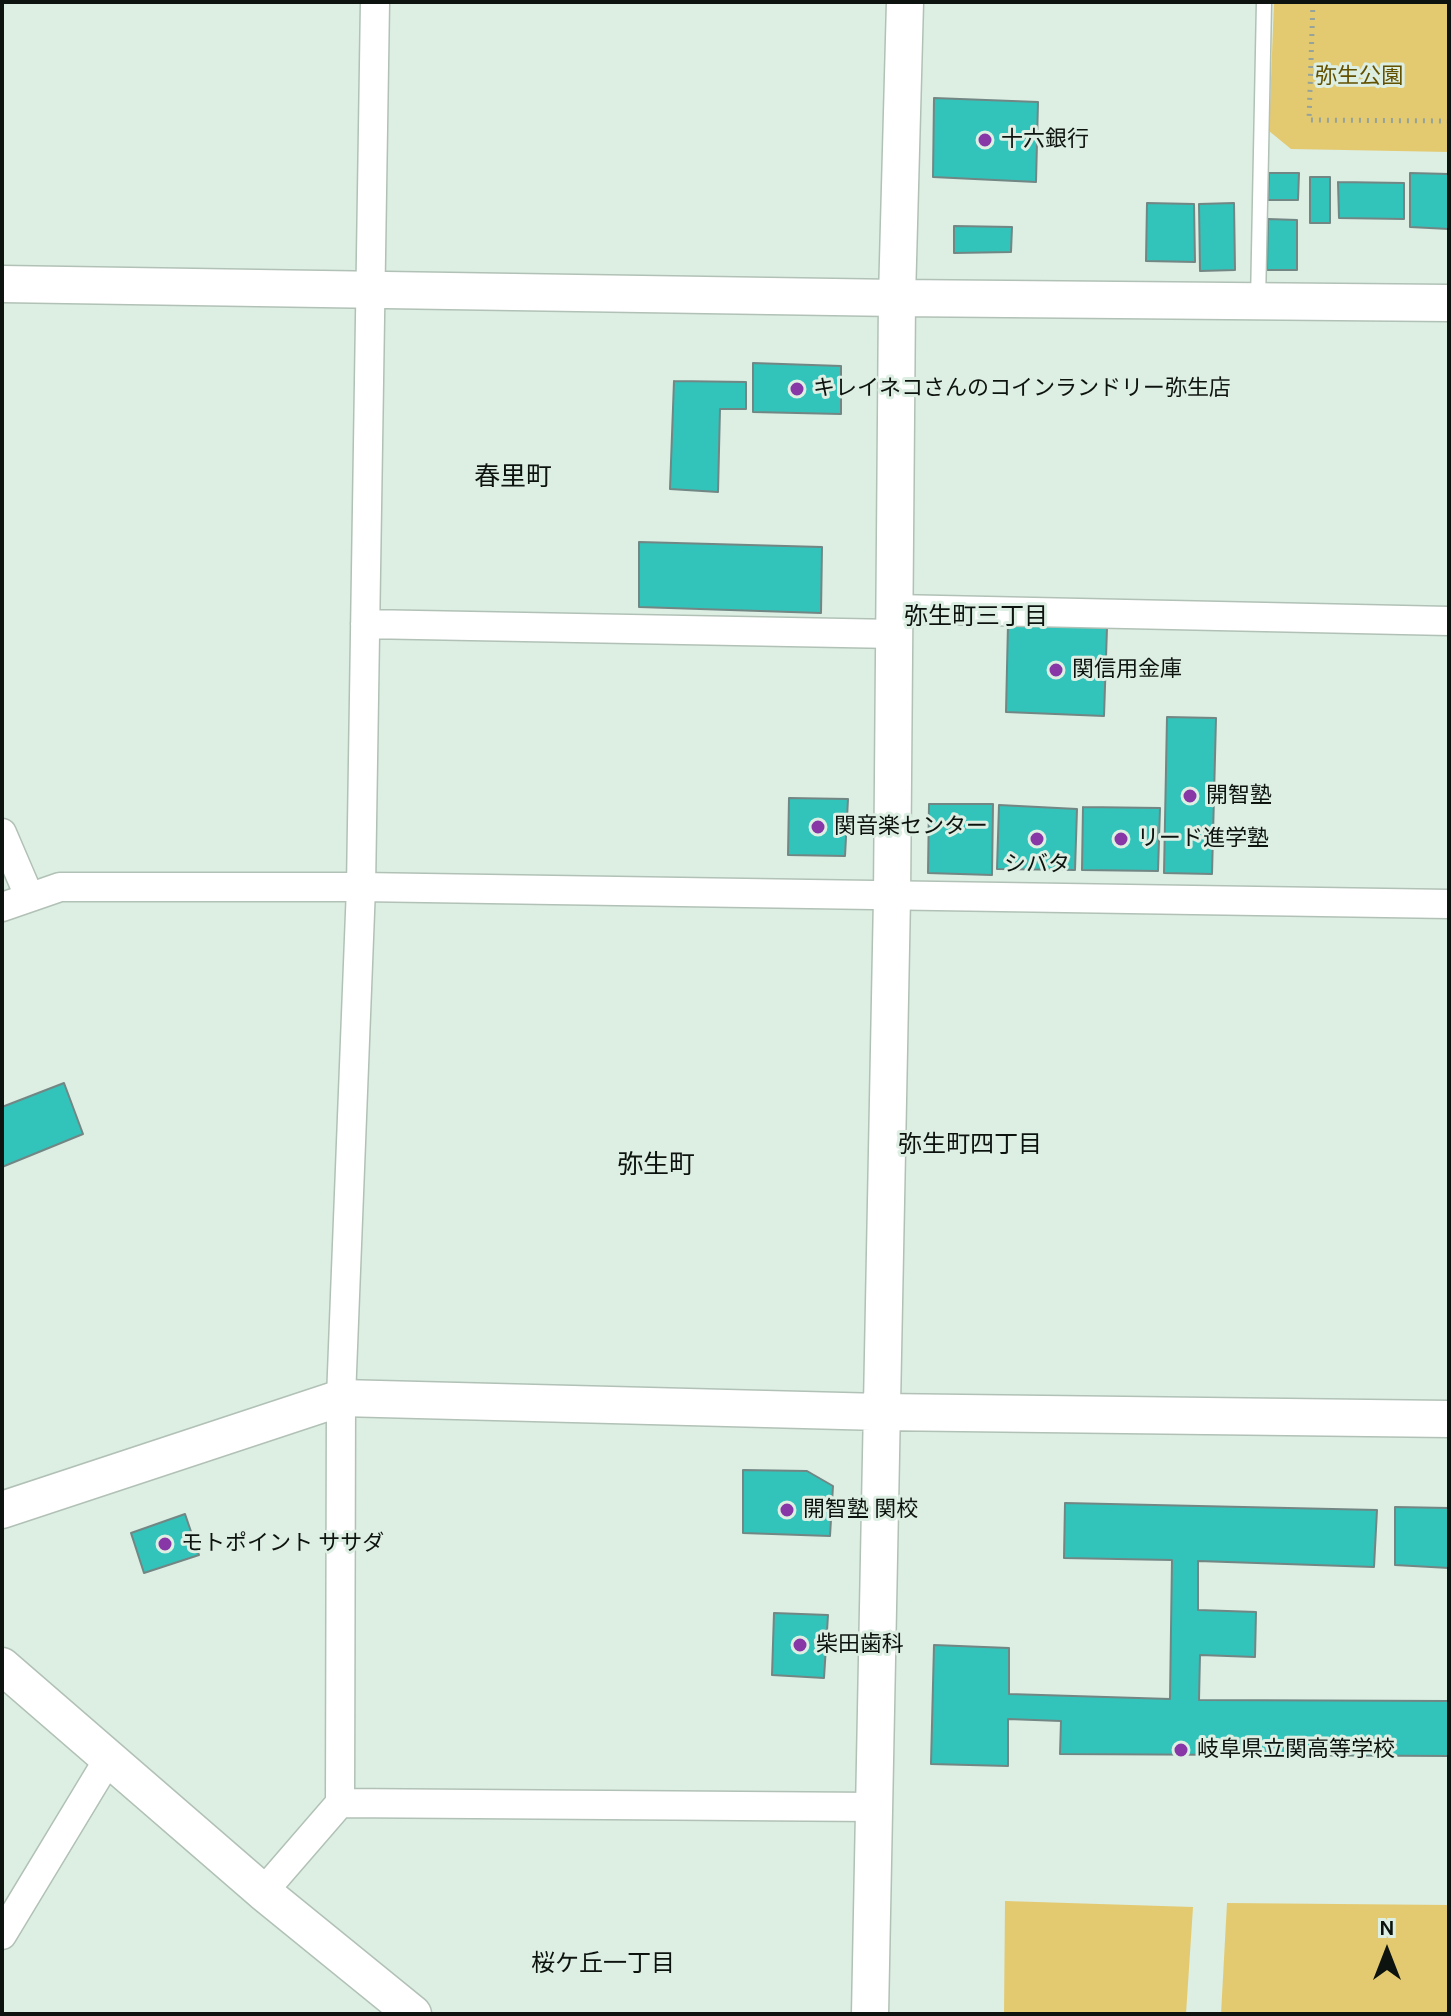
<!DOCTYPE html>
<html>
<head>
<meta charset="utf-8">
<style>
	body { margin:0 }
	#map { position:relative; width:1451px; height:2016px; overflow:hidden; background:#ddeee3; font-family:Karla,sans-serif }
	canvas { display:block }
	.frame { position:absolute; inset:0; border:4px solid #0d130f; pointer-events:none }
	.north { position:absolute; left:1347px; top:1912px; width:80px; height:80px; -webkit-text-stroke:6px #ddeee3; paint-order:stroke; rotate:0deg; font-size:22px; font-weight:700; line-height:32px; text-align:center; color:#0d130f }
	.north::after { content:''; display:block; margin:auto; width:28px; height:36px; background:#0d130f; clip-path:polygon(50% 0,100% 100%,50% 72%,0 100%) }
</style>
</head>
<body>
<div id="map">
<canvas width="1451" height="2016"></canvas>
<div class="frame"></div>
<div class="north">N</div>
</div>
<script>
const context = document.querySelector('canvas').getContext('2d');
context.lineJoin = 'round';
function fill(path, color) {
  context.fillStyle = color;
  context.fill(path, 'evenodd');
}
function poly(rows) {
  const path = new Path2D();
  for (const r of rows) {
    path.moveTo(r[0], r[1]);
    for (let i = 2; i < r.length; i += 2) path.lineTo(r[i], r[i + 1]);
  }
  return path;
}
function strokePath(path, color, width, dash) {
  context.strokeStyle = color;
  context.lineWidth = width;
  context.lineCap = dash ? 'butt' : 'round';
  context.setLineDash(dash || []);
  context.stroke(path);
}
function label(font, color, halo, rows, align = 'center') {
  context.font = font + ' Karla,"Noto Sans JP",sans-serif';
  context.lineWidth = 6;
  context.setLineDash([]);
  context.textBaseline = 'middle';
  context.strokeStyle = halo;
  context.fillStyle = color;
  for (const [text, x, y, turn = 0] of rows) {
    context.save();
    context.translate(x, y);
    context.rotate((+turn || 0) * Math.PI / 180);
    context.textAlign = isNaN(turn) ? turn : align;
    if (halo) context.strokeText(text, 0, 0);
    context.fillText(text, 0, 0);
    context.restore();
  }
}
fill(poly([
	[1274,2,1449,2,1449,152,1291,149,1269,131],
	[1005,1901,1193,1907,1186,2014,1004,2014],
	[1227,1903,1449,1905,1449,2014,1221,2014]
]), '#e3ca71');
const building = poly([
	[934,98,1038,102,1036,182,933,177,934,98],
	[1269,173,1299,173,1298,200,1268,200,1269,173],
	[1410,173,1449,174,1449,229,1410,227,1410,173],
	[1310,177,1330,177,1330,223,1310,223,1310,177],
	[1338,182,1404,183,1404,219,1339,218,1338,182],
	[1147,203,1194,204,1195,262,1146,261,1147,203],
	[1234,203,1235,270,1200,271,1199,204,1234,203],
	[1268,219,1297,220,1297,270,1267,270,1268,219],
	[954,226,1012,227,1011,252,954,253,954,226],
	[753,363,841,366,841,414,753,412,753,363],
	[674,381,746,382,746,409,720,409,718,492,670,489,674,381],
	[639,542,822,547,821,613,639,607,639,542],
	[1008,624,1107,628,1104,716,1006,712,1008,624],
	[1167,717,1216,718,1212,874,1164,873,1167,717],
	[789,798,848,799,845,856,788,855,789,798],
	[929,804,993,804,992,875,928,873,929,804],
	[999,805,1077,809,1075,870,997,869,999,805],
	[1083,807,1160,808,1158,871,1082,870,1083,807],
	[64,1083,83,1134,2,1167,2,1107,64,1083],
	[743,1470,807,1471,833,1486,830,1536,743,1533,743,1470],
	[1065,1503,1377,1510,1374,1567,1198,1561,1198,1610,1256,1612,1255,1657,1200,1655,1199,1700,1449,1701,1449,1756,1060,1754,1061,1721,1008,1719,1008,1766,931,1764,934,1645,1009,1648,1009,1694,1170,1699,1172,1560,1064,1558,1065,1503],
	[1395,1507,1449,1508,1449,1568,1395,1565,1395,1507],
	[185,1514,199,1555,144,1573,131,1533,185,1514],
	[774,1613,828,1615,824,1678,772,1675,774,1613]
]);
fill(building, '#32c4bb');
strokePath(building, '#728684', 2);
const service = poly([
	[1258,302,1264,2]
]);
const minor = poly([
	[895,609,1449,621],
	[365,624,895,634],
	[2,833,29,896],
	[2,907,60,887,361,887,1449,904],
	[340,1803,874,1807],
	[263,1892,340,1803,341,1398,361,887,375,2],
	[2,1935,109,1758]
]);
const tertiary = poly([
	[2,284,897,298,1449,303],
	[2,1510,341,1398,881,1412,1449,1419],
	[2,1666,263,1892,413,2014],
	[870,2014,892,897,897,298,905,2]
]);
strokePath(service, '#b1c1b6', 17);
strokePath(minor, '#b1c1b6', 31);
strokePath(tertiary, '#b1c1b6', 39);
strokePath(poly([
	[1313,2,1309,120,1449,121]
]), '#96a39a', 5, [2, 6]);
strokePath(service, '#fff', 14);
strokePath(minor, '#fff', 28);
strokePath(tertiary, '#fff', 36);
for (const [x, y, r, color] of [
	[985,140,8,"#8737a6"],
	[797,389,8,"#8737a6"],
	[1056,670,8,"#8737a6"],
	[1190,796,8,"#8737a6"],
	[818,827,8,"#8737a6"],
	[1037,839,8,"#8737a6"],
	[1121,839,8,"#8737a6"],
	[787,1510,8,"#8737a6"],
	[165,1544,8,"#8737a6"],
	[800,1645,8,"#8737a6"],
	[1181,1750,8,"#8737a6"]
]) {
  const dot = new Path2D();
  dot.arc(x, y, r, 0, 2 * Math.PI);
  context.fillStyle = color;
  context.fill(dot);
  strokePath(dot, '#ddeee3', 3);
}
label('22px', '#635102', '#ddeee3', [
	["弥生公園",1359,77]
]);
label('22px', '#0d130f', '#ddeee3', [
	["十六銀行",1001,140],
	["キレイネコさんのコインランドリー弥生店",813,389],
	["関信用金庫",1072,670],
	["開智塾",1206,796],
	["関音楽センター",834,827],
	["リード進学塾",1137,839],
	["シバタ",1037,865,"center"],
	["開智塾 関校",803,1510],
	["モトポイント ササダ",181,1544],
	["柴田歯科",816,1645],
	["岐阜県立関高等学校",1197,1750]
], 'left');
label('24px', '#0d130f', '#ddeee3', [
	["弥生町三丁目",976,617],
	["弥生町四丁目",970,1145],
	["桜ケ丘一丁目",603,1964]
]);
label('26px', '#0d130f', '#ddeee3', [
	["春里町",513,478],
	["弥生町",656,1166]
]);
</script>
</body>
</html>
